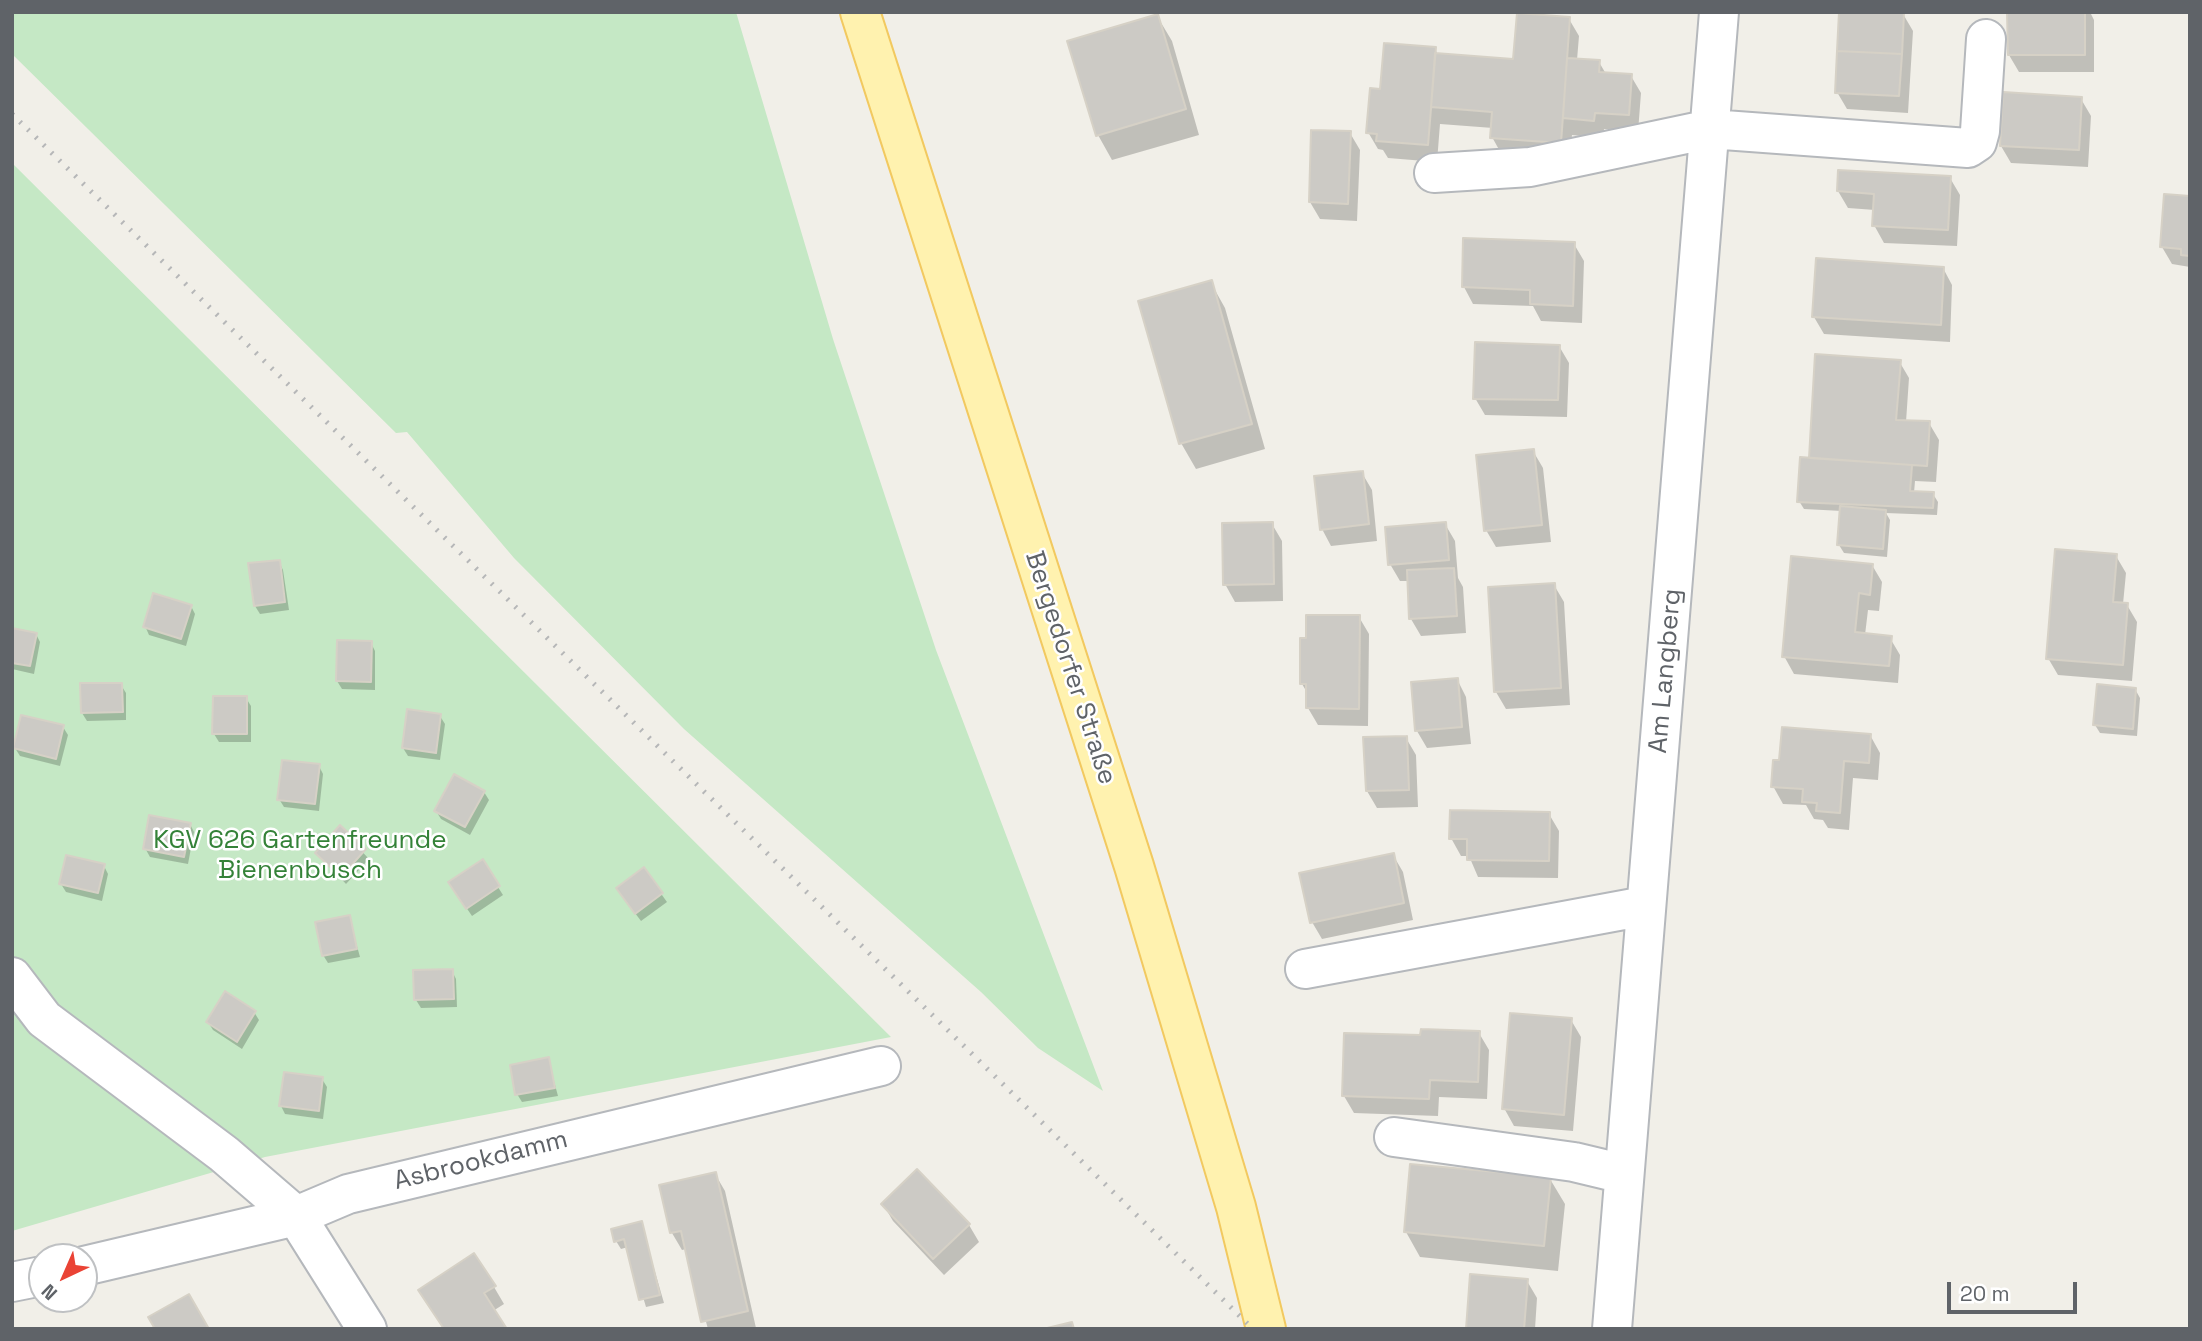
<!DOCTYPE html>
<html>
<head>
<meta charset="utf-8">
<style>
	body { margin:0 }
	#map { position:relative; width:2202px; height:1341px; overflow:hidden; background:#f1efe8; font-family:"Space Grotesk",sans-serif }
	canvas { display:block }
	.frame { position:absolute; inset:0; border:14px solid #5f6368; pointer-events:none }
	.north { position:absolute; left:28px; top:1243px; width:70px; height:70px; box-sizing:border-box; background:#fff; border:2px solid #bfc1c3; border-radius:50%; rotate:224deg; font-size:19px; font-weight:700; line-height:28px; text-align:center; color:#5f6368 }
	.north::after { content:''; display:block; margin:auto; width:24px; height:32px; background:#ea4335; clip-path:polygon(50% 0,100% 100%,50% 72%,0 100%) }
	.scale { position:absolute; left:1947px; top:1282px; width:130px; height:32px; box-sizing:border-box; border:4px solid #5f6368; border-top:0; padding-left:9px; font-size:21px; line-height:24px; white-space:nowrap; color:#5f6368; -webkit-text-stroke:5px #fff; paint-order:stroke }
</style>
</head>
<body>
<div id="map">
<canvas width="2202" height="1341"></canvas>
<div class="frame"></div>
<div class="north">N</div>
<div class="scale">20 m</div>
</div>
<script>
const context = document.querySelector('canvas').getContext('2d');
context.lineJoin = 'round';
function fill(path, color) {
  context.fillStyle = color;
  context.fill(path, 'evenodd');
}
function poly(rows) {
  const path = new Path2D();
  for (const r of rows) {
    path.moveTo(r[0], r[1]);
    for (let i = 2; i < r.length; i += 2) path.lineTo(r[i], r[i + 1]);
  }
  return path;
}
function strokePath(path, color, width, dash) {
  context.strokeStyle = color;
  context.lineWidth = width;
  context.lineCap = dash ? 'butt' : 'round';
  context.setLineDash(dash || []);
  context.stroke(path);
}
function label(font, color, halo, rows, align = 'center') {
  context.font = font + ' "Space Grotesk",sans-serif';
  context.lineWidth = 5;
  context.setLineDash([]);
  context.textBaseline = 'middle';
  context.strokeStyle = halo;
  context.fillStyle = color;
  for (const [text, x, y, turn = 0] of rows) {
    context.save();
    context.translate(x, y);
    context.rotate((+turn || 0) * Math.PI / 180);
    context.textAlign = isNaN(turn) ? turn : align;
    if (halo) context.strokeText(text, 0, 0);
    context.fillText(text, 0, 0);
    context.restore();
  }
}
fill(poly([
	[12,12,736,12,833,339,936,650,1103,1091,1038,1048,981,992,684,729,514,558,407,432,396,433,12,54],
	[12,163,891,1037,265,1157,12,1231]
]), '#c5e8c5');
fill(poly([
	[2009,12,2090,12,2094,20,2094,72,2019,72,2009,55],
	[1903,14,1913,31,1908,113,1847,109,1837,92],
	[1157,16,1172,41,1199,135,1112,160,1098,135],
	[1569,19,1579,36,1577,60,1599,62,1606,74,1631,76,1641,93,1638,132,1604,129,1603,138,1572,135,1570,160,1502,155,1492,137,1493,128,1440,124,1437,162,1388,158,1383,150,1378,149,1368,132,1382,91,1435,49,1438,55,1515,61],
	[2081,99,2091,116,2088,167,2011,163,2001,146],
	[1350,133,1360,150,1357,221,1320,219,1310,202],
	[1950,178,1960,195,1957,246,1884,243,1874,225,1875,210,1848,208,1838,191],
	[2190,198,2190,267,2172,264,2162,247],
	[1574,244,1584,261,1582,323,1541,321,1533,306,1473,304,1464,287],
	[1943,268,1952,285,1950,342,1824,334,1814,317],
	[1211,283,1225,308,1265,449,1196,469,1181,443],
	[1559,346,1569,363,1567,417,1485,415,1475,398],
	[1899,361,1909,378,1906,422,1929,423,1939,440,1936,482,1915,481,1914,493,1933,494,1938,502,1937,515,1886,513,1890,520,1887,557,1844,553,1839,545,1842,511,1804,509,1799,501,1812,460],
	[1533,451,1543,468,1551,542,1496,547,1486,530],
	[1362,473,1372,490,1377,541,1331,546,1322,529],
	[1272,524,1282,541,1283,601,1235,602,1225,584],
	[1445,524,1455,541,1458,578,1463,587,1466,633,1421,636,1411,619,1409,581,1400,581,1390,564],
	[2116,556,2126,573,2123,604,2127,605,2137,622,2132,681,2058,675,2048,658],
	[279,562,283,570,289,610,260,614,255,606],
	[1872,565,1882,582,1879,611,1868,610,1865,635,1890,638,1900,655,1898,683,1794,674,1784,656],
	[1554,585,1564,602,1570,705,1506,709,1496,692],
	[191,606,195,614,186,646,149,635,145,626],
	[1359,617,1369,634,1368,726,1318,725,1308,708,1308,694,1302,684],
	[12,629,36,634,40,642,34,674,12,669],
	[371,643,375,651,375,690,342,689,337,681],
	[1457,679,1466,697,1471,744,1427,748,1417,731],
	[121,685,126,693,126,720,87,721,82,713],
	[2135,689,2140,698,2137,736,2100,733,2095,725],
	[246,698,251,706,251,742,219,742,214,734],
	[440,716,445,724,440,760,408,756,403,748],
	[63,727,68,735,60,766,20,756,15,748],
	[1870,735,1880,753,1878,780,1853,778,1849,830,1828,828,1823,820,1814,819,1806,805,1783,804,1773,786],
	[1406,738,1416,755,1418,807,1377,808,1367,791],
	[319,766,323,774,319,811,284,807,279,799],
	[484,792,489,800,470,835,441,819,436,811],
	[1549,814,1559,831,1558,878,1478,877,1469,856,1461,856,1451,838],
	[190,824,194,832,188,864,150,857,145,848],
	[340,828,369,859,346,884,317,853],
	[1393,855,1403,872,1413,920,1322,939,1312,922],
	[482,862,503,895,472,916,455,891],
	[104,866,108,874,102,901,66,892,61,884],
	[644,870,667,902,641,921,623,897],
	[349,917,360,957,328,963,323,955],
	[452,971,456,979,457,1007,421,1008,416,1000],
	[254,1012,259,1020,242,1049,213,1030,208,1022],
	[1571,1020,1581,1037,1573,1131,1514,1126,1504,1108],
	[1479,1033,1489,1050,1487,1099,1439,1097,1438,1116,1354,1113,1344,1096,1422,1037],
	[548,1059,558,1096,522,1102,517,1094],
	[322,1079,327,1087,323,1119,285,1114,281,1106],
	[715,1174,725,1191,756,1328,708,1329,686,1249,682,1250,672,1233,661,1186],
	[1550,1179,1565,1204,1558,1271,1420,1257,1406,1232],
	[883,1204,969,1225,979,1242,944,1275,893,1221],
	[641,1223,664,1303,646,1307,628,1247,621,1249,616,1241],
	[1527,1281,1537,1298,1535,1329,1468,1329],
	[494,1287,504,1304,493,1311,430,1308]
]), '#0003');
const building = poly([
	[1839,12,1904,12,1902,54,1837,51,1839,12],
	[2007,12,2085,12,2085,55,2008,55,2007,12],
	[1517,13,1570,17,1561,143,1490,138,1492,112,1431,107,1435,53,1513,59,1517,13],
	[1158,14,1186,109,1096,136,1067,41,1158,14],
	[1384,43,1436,47,1428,145,1376,141,1377,134,1366,133,1370,88,1380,89,1384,43],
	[1837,51,1902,54,1899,96,1835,93,1837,51],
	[1567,58,1600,60,1599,72,1632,74,1629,115,1595,113,1594,121,1563,118,1567,58],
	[2003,92,2082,97,2079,150,2000,146,2003,92],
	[1311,130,1351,131,1348,204,1309,202,1311,130],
	[1838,170,1951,176,1948,230,1872,226,1874,194,1837,191,1838,170],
	[2164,194,2190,196,2190,256,2181,255,2181,249,2160,247,2164,194],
	[1463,238,1575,242,1573,306,1530,304,1530,290,1462,287,1463,238],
	[1816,258,1944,267,1941,325,1812,317,1816,258],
	[1212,280,1252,424,1179,444,1138,301,1212,280],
	[1475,342,1560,345,1558,400,1473,399,1475,342],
	[1815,354,1901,360,1896,420,1930,421,1927,466,1809,458,1815,354],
	[1534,449,1542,525,1484,531,1476,455,1534,449],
	[1800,457,1912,465,1910,491,1934,492,1933,508,1797,502,1800,457],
	[1363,471,1369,524,1320,530,1314,476,1363,471],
	[1840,506,1886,510,1883,549,1837,545,1840,506],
	[1273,522,1274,584,1223,585,1222,523,1273,522],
	[1446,522,1449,560,1388,565,1385,527,1446,522],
	[2055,549,2117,554,2113,602,2128,603,2123,665,2046,659,2055,549],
	[1791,556,1873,564,1870,595,1859,593,1855,632,1892,636,1889,666,1782,657,1791,556],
	[280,560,285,602,254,606,248,563,280,560],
	[1454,568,1457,616,1409,619,1407,570,1454,568],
	[1555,583,1561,688,1494,692,1488,587,1555,583],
	[153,593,192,605,181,639,143,627,153,593],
	[1306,615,1360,615,1359,709,1306,708,1306,684,1300,684,1300,638,1306,638,1306,615],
	[12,628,37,633,30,666,12,663,12,628],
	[337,640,372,641,371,682,336,681,337,640],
	[1458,678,1462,727,1415,731,1411,682,1458,678],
	[80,683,122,683,123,712,81,713,80,683],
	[2097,684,2136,688,2133,729,2093,725,2097,684],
	[213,696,247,696,247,734,212,734,213,696],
	[407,709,441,714,436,753,402,748,407,709],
	[21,715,64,725,56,759,13,748,21,715],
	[1782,727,1871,734,1869,763,1844,761,1840,813,1816,811,1817,803,1802,802,1803,789,1771,787,1773,760,1779,760,1782,727],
	[1407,736,1409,790,1366,791,1363,737,1407,736],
	[282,760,320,764,315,804,277,800,282,760],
	[454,774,485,791,465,827,434,811,454,774],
	[1450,810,1550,812,1549,861,1467,860,1467,839,1449,839,1450,810],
	[149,815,191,823,184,857,143,849,149,815],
	[340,825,366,849,341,877,315,853,340,825],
	[1394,853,1404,903,1310,923,1299,873,1394,853],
	[66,855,105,864,98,893,59,884,66,855],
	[483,859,500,886,466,909,448,882,483,859],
	[644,867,663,893,635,914,616,888,644,867],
	[350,915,357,949,322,956,315,922,350,915],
	[453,969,454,999,414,1000,413,970,453,969],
	[225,991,256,1011,237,1042,206,1022,225,991],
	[1510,1013,1572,1018,1564,1115,1502,1109,1510,1013],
	[1421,1029,1480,1031,1478,1082,1430,1080,1429,1099,1342,1096,1344,1033,1420,1035,1421,1029],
	[549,1057,555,1088,515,1095,510,1065,549,1057],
	[284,1072,323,1077,319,1111,279,1106,284,1072],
	[1410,1164,1551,1177,1544,1246,1404,1232,1410,1164],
	[917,1169,970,1224,933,1259,881,1204,917,1169],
	[716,1172,748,1311,701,1322,681,1231,670,1233,659,1185,716,1172],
	[642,1221,660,1295,639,1300,624,1239,614,1242,611,1229,642,1221],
	[474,1253,496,1286,484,1293,507,1329,444,1329,418,1290,474,1253],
	[1470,1274,1528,1279,1524,1329,1466,1329,1470,1274],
	[189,1294,209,1329,155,1329,148,1317,189,1294],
	[1072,1322,1074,1329,1043,1329,1072,1322]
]);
fill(building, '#cccac5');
strokePath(building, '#d6d1c6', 2);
const minor = poly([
	[1434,173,1530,167,1710,129,1968,148,1977,142,1980,131,1986,39],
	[1305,969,1645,906],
	[12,977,44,1019,224,1154,296,1216,367,1329],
	[1394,1137,1574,1162,1624,1174],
	[84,1266,296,1216,348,1194,881,1066],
	[12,1282,42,1276],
	[1612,1329,1719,12]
]);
const major = poly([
	[860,12,1134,866,1236,1207,1266,1329]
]);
strokePath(minor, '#b5b8bc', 42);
strokePath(major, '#f2c960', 42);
strokePath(minor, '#fff', 38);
strokePath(major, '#fff2af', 38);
strokePath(poly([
	[12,114,1253,1329]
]), '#b6b7b8', 5, [2, 9]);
label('26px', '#5f6368', '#fff', [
	["Bergedorfer Straße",1070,668,72],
	["Am Langberg",1666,671,-85],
	["Asbrookdamm",481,1161,-14]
]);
label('26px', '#348238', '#fff', [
	["KGV 626 Gartenfreunde",300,841],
	["Bienenbusch",300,871]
]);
</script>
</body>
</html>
